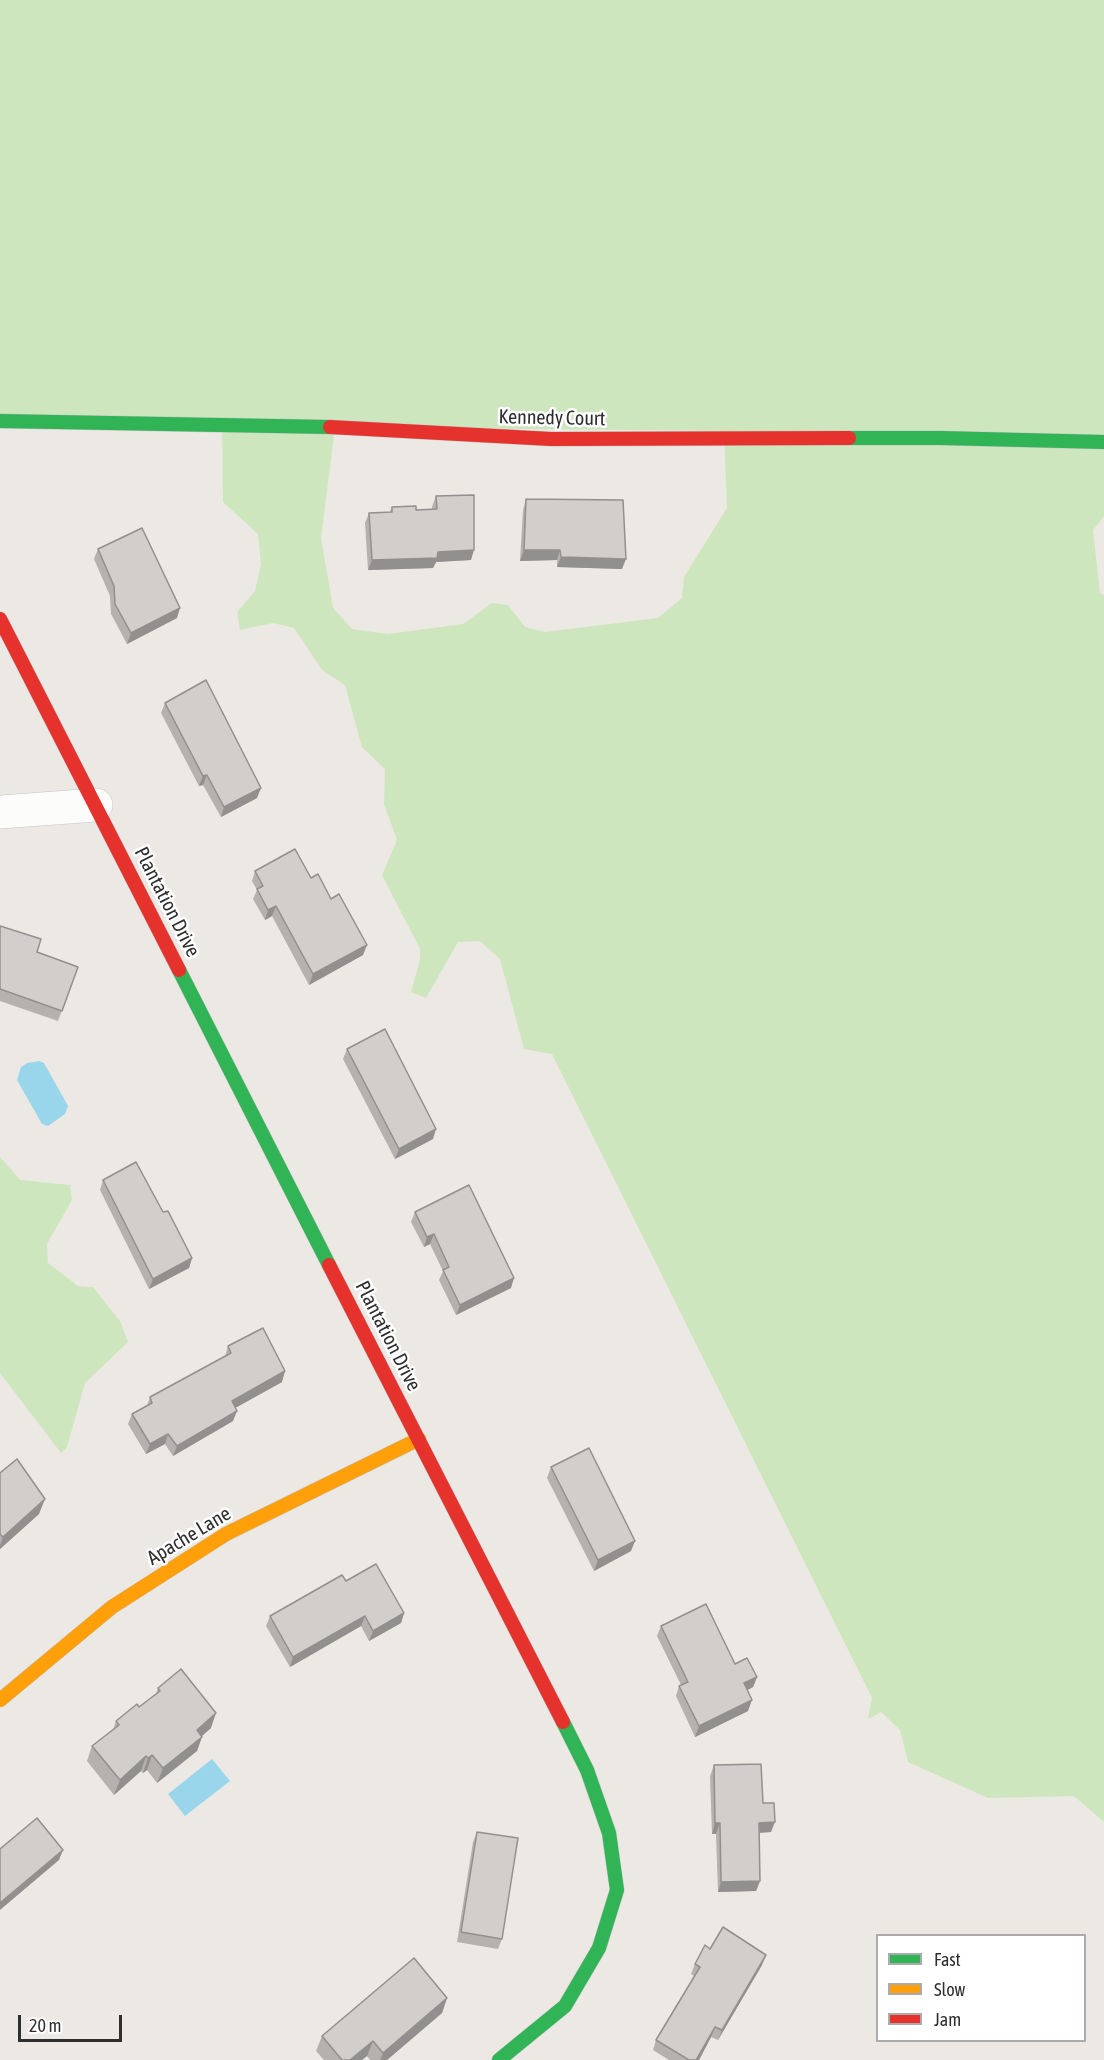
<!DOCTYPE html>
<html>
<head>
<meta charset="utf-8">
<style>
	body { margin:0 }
	#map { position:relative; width:1104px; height:2060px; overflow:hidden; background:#ece8e4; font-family:"Asap Condensed",sans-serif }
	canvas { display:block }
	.legend { position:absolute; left:876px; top:1934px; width:210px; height:108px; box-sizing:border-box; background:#fff; border:2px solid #ababab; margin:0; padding:8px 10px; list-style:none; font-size:18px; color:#2e2e2e }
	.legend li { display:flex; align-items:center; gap:12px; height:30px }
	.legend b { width:30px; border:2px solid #ababab }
	.scale { position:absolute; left:18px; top:2015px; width:104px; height:27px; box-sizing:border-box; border:3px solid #2e2e2e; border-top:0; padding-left:8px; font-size:18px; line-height:21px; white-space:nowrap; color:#2e2e2e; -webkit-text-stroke:4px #fff; paint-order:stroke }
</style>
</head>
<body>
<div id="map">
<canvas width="1104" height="2060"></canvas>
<ul class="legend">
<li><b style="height:8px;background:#30b455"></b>Fast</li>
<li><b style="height:8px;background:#ff9f0a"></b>Slow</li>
<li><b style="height:8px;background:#e5322d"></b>Jam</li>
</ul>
<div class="scale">20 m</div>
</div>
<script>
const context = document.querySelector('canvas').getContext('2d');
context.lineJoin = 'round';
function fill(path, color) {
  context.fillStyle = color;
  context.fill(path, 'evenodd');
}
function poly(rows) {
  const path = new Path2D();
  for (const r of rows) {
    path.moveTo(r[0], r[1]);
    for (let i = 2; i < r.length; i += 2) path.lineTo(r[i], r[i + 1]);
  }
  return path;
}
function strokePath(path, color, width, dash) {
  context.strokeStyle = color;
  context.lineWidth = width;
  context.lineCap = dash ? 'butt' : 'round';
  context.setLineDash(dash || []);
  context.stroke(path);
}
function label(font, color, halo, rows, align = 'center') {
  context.font = font + ' "Asap Condensed",sans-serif';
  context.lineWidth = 5;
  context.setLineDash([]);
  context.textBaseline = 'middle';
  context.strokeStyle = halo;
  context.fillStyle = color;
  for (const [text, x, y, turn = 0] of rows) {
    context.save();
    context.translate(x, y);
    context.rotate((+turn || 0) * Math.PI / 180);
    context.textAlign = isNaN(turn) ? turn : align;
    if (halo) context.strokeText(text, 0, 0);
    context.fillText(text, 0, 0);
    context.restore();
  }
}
fill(poly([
	[0,0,1104,0,1104,516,1093,530,1100,593,1104,595,1104,1822,1074,1796,988,1798,908,1762,900,1730,881,1712,868,1719,872,1698,552,1054,524,1049,500,959,480,941,458,942,426,998,411,992,420,960,420,949,382,875,397,840,384,804,385,769,362,747,345,685,322,670,294,628,273,623,240,630,237,612,255,591,261,564,258,534,223,502,222,425,0,418],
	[335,427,724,431,727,508,684,577,682,598,658,618,545,632,525,627,508,605,492,603,463,624,388,634,352,629,333,608,321,538],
	[0,1157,20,1180,70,1185,72,1200,47,1244,48,1263,78,1286,93,1287,120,1321,128,1342,85,1383,67,1447,61,1453,0,1373]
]), '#cee6be');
fill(poly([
	[39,1061,44,1063,68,1106,65,1114,48,1126,42,1124,17,1080,21,1067,27,1063],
	[212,1759,230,1781,185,1816,168,1794]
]), '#99d6ec');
const street = poly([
	[0,812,96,805]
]);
const fast = poly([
	[0,421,330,427],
	[849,438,940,438,1104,442],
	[179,970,329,1265],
	[499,2060,565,2006,599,1948,617,1890,609,1833,587,1770,563,1722]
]);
const slow = poly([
	[0,1700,112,1607,226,1534,419,1439]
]);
const jam = poly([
	[330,427,551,439,849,438],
	[0,619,179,970],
	[329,1265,563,1722]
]);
strokePath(street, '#c5c4c5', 34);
strokePath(fast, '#c5c4c5', 15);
strokePath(slow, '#c5c4c5', 15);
strokePath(jam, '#c5c4c5', 15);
strokePath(street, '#fcfcfb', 33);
strokePath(fast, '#30b455', 14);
strokePath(slow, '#ff9f0a', 14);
strokePath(jam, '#e5322d', 14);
fill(poly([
	[436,496,471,560,436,562,433,568,368,570,365,523,369,513,390,512,392,507,416,510,432,509,432,507],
	[526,499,622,569,557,567,557,560,520,561,523,510],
	[98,549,177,618,127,644,111,614,110,596,94,559],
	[165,703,257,798,221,817,203,785,199,786,161,713],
	[255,871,311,878,363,955,309,985,272,916,265,920,253,899,257,890,252,881],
	[0,926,37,952,78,967,58,1021,0,1001],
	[347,1049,433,1139,395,1159,343,1059],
	[103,1180,163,1212,192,1258,189,1268,149,1289,100,1190],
	[415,1212,511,1288,456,1315,439,1280,443,1271,430,1244,424,1247,411,1222],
	[228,1346,282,1382,235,1408,233,1421,173,1456,165,1444,146,1454,128,1424,132,1414,147,1406,150,1397,225,1356],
	[551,1467,631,1551,594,1571,547,1478],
	[0,1473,39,1514,0,1549],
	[346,1581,404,1613,401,1623,369,1641,361,1626,290,1667,266,1626,270,1616],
	[661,1626,757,1677,753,1687,747,1690,748,1711,695,1737,676,1696,679,1686,681,1685,657,1636],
	[158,1688,211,1728,202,1736,197,1751,157,1783,147,1770,143,1773,141,1771,114,1795,87,1761,92,1746,113,1730,116,1721,139,1707,156,1694],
	[714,1765,763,1803,771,1832,759,1833,760,1881,756,1891,718,1892,716,1834,712,1834,710,1776],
	[477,1832,502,1939,498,1949,457,1942,473,1842],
	[710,1949,762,1965,718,2040,711,2037,699,2060,669,2060,653,2050,656,2040,694,1976,691,1974,695,1964],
	[447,1998,442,2013,387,2060,370,2060,367,2056,362,2060,324,2060,316,2051,322,2036]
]), '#b4b1af');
fill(poly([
	[474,550,471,560,436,562,433,568,368,570,372,560,438,552],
	[524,550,560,550,557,560,520,561],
	[561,557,626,559,622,569,557,567],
	[180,608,177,618,127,644,131,633],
	[207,775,203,785,199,786,203,776],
	[261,788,257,798,221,817,224,807],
	[276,906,272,916,265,920,268,910],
	[367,945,363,955,309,985,313,974],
	[436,1129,433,1139,395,1159,399,1149],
	[434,1234,430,1244,424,1247,427,1237],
	[192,1258,189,1268,149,1289,153,1279],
	[514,1278,511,1288,456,1315,460,1305],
	[285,1371,282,1382,228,1412,232,1401],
	[237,1411,233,1421,173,1456,177,1446],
	[168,1434,165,1444,146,1454,150,1444],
	[45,1499,39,1514,0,1549,0,1545,3,1537],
	[635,1541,631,1551,594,1571,598,1560],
	[404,1613,401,1623,369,1641,373,1631],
	[365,1616,361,1626,290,1667,293,1657],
	[757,1677,753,1687,740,1694,744,1683],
	[752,1700,748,1711,695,1737,699,1726],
	[216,1713,211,1728,194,1743,202,1737,197,1751,157,1783,163,1768,197,1730],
	[152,1755,147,1770,143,1773,148,1758],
	[146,1756,141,1771,114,1795,120,1780],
	[775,1822,771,1832,755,1833,759,1823],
	[715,1823,720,1823,716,1834,712,1834],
	[63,1850,59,1860,0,1910,0,1903],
	[760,1881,756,1891,718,1892,721,1882],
	[766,1955,762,1965,718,2040,722,2030],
	[447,1998,442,2013,387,2060,380,2060,383,2053],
	[715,2027,711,2037,699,2060,696,2060],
	[373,2041,367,2056,362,2060,350,2060]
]), '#92908e');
const building = poly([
	[474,495,474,550,438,552,437,558,372,560,369,513,392,512,392,507,416,506,416,510,437,509,436,496,474,495],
	[526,499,623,500,626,559,561,557,560,550,524,550,526,499],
	[142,528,180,608,131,633,115,604,114,586,98,549,142,528],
	[206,680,261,788,224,807,207,775,203,776,165,703,206,680],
	[295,849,311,878,318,874,331,899,339,894,367,945,313,974,276,906,268,910,257,889,263,886,255,871,295,849],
	[0,926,41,939,37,952,78,967,62,1011,0,989,0,926],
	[385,1029,436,1129,399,1149,347,1049,385,1029],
	[136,1162,163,1212,168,1211,192,1258,153,1279,103,1180,136,1162],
	[469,1185,514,1278,460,1305,443,1270,449,1267,434,1234,427,1237,415,1212,469,1185],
	[263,1328,285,1371,232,1401,237,1411,177,1446,168,1434,150,1444,132,1414,152,1403,150,1397,231,1353,228,1346,263,1328],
	[589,1448,635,1541,598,1560,551,1467,589,1448],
	[17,1459,45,1499,3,1537,0,1534,0,1473,17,1459],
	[376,1564,404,1613,373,1631,365,1616,293,1657,270,1616,342,1575,346,1581,376,1564],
	[706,1604,735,1664,747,1658,757,1677,744,1683,752,1700,699,1726,679,1686,688,1682,661,1626,706,1604],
	[181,1669,216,1713,197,1730,202,1737,163,1768,152,1755,148,1758,146,1756,120,1780,92,1746,119,1725,116,1721,137,1704,139,1707,160,1691,158,1688,181,1669],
	[761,1764,763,1803,774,1803,775,1822,759,1823,760,1881,721,1882,720,1823,715,1823,714,1765,761,1764],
	[37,1818,63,1850,0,1903,0,1849,37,1818],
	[477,1832,518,1838,502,1939,461,1932,477,1832],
	[723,1927,766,1955,722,2030,715,2027,696,2060,689,2060,656,2040,700,1967,695,1964,705,1945,710,1949,723,1927],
	[414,1958,447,1998,383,2053,373,2041,350,2060,342,2060,322,2036,414,1958]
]);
fill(building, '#d1cecb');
strokePath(building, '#92908e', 1.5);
label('20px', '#2e2e2e', '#fff', [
	["Kennedy Court",552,418,1],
	["Plantation Drive",167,902,63],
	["Plantation Drive",388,1336,63],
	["Apache Lane",189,1536,-31]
]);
</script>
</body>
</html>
